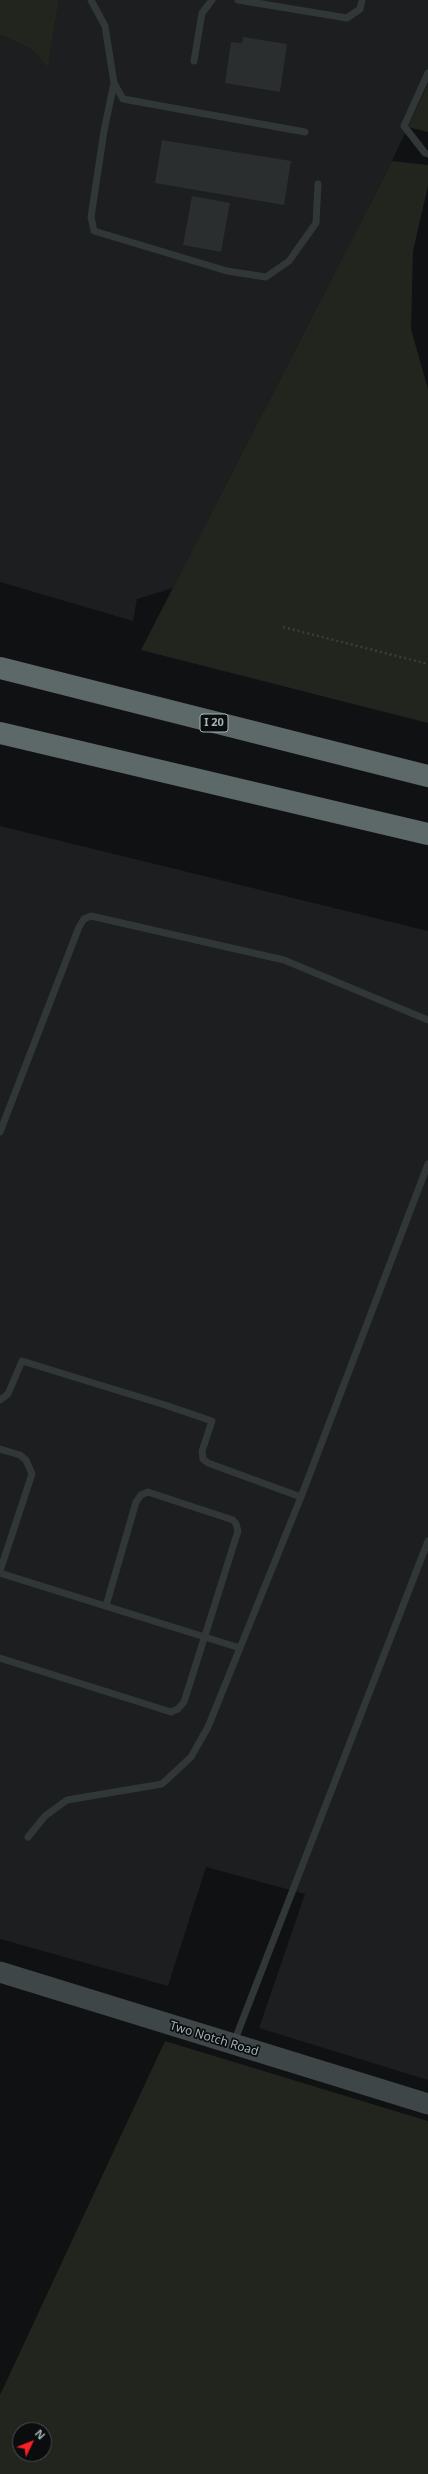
<!DOCTYPE html>
<html>
<head>
<meta charset="utf-8">
<style>
	body { margin:0 }
	#map { position:relative; width:428px; height:2474px; overflow:hidden; background:#101112; font-family:"Noto Sans",sans-serif }
	canvas { display:block }
	.north { position:absolute; left:12px; top:2422px; width:40px; height:40px; box-sizing:border-box; background:#0b0c0d; border:1px solid #474f4f; border-radius:50%; rotate:47deg; font-size:11px; font-weight:700; line-height:16px; text-align:center; color:#a1b3b3 }
	.north::after { content:''; display:block; margin:auto; width:14px; height:18px; background:#f92125; clip-path:polygon(50% 0,100% 100%,50% 72%,0 100%) }
</style>
</head>
<body>
<div id="map">
<canvas width="428" height="2474"></canvas>
<div class="north">N</div>
</div>
<script>
const context = document.querySelector('canvas').getContext('2d');
context.lineJoin = 'round';
function fill(path, color) {
  context.fillStyle = color;
  context.fill(path, 'evenodd');
}
function poly(rows) {
  const path = new Path2D();
  for (const r of rows) {
    path.moveTo(r[0], r[1]);
    for (let i = 2; i < r.length; i += 2) path.lineTo(r[i], r[i + 1]);
  }
  return path;
}
function strokePath(path, color, width, dash) {
  context.strokeStyle = color;
  context.lineWidth = width;
  context.lineCap = dash ? 'butt' : 'round';
  context.setLineDash(dash || []);
  context.stroke(path);
}
function label(font, color, halo, rows, align = 'center') {
  context.font = font + ' "Noto Sans",sans-serif';
  context.lineWidth = 3.5;
  context.setLineDash([]);
  context.textBaseline = 'middle';
  context.strokeStyle = halo;
  context.fillStyle = color;
  for (const [text, x, y, turn = 0] of rows) {
    context.save();
    context.translate(x, y);
    context.rotate((+turn || 0) * Math.PI / 180);
    context.textAlign = isNaN(turn) ? turn : align;
    if (halo) context.strokeText(text, 0, 0);
    context.fillText(text, 0, 0);
    context.restore();
  }
}
fill(poly([
	[59,0,428,0,428,84,392,161,173,588,137,599,133,621,0,582,0,35,31,49,48,66],
	[0,826,428,931,428,2080,259,2028,305,1894,206,1867,168,1986,0,1939]
]), '#1c1e1f');
fill(poly([
	[0,0,59,0,48,67,31,49,0,35],
	[428,84,428,132,408,127],
	[392,161,428,165,428,186,413,251,411,329,428,389,428,723,141,650],
	[165,2041,428,2121,428,2474,0,2474,0,2395],
	[20,2430,44,2430,44,2454,20,2454]
]), '#21251d');
fill(poly([
	[243,37,287,44,280,92,225,83,231,42,242,43],
	[162,140,291,161,284,205,155,183],
	[192,196,230,203,221,252,183,245]
]), '#2b2e2e');
strokePath(poly([
	[283,627,428,664]
]), '#373e3e', 2.5, [2, 3]);
strokePath(poly([
	[91,0,105,26,114,83,123,99,305,132],
	[238,0,347,18,360,9,362,0],
	[194,61,202,13,212,0],
	[428,73,404,126,425,153,428,154],
	[114,83,104,131,91,217,94,231,227,271,266,277,289,261,316,223,318,184],
	[0,1132,79,927,84,919,91,916,284,960,428,1020],
	[0,1400,8,1394,22,1361,165,1405,212,1421,202,1451,203,1459,208,1463,301,1497,208,1727,191,1757,162,1784,67,1800,45,1816,28,1837],
	[0,1449,20,1455,26,1460,32,1474,0,1571],
	[301,1497,428,1164],
	[0,1573,240,1648],
	[0,1658,171,1712,178,1709,184,1702,238,1531,236,1524,233,1520,148,1492,141,1495,136,1502,106,1606],
	[234,2042,428,1541]
]), '#313637', 7);
strokePath(poly([
	[0,1972,428,2104]
]), '#3f4647', 21);
strokePath(poly([
	[0,668,428,776],
	[0,733,428,834]
]), '#5d6868', 22);
for (const [x, y, w] of [
	[214,723,28]
]) {
  const box = new Path2D();
  box.roundRect(x - w / 2, y - 9, w, 18, 3);
  context.fillStyle = '#0b0c0d';
  context.fill(box);
  strokePath(box, '#a1b3b3', 1);
}
label('bold 11px', '#a1b3b3', null, [
	["I 20",214,723]
]);
label('12px', '#a1b3b3', '#0b0c0d', [
	["Two Notch Road",214,2039,17]
]);
</script>
</body>
</html>
